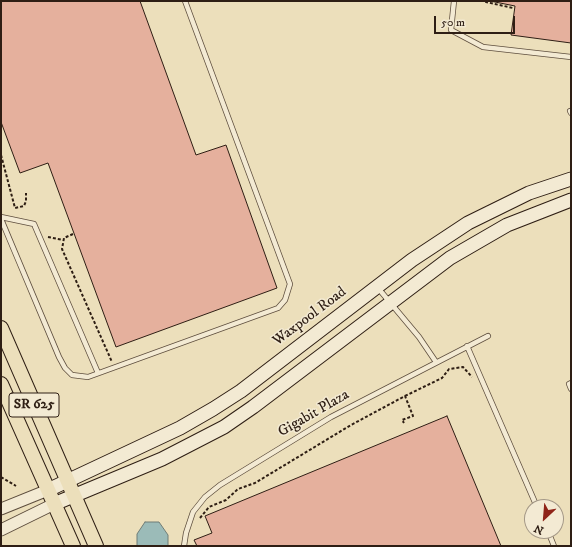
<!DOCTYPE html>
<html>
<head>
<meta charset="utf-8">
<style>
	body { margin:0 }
	#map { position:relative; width:572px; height:547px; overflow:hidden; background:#ecdfbb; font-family:"IM FELL DW Pica",serif }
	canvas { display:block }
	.frame { position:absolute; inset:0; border:2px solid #2e1e14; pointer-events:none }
	.north { position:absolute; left:524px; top:499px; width:40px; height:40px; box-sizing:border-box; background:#f3ead3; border:1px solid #a49887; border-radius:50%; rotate:206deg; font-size:11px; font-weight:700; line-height:16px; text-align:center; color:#2e1e14 }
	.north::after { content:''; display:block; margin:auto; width:14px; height:18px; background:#8f2418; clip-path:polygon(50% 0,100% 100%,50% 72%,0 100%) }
	.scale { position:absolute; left:434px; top:16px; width:81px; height:18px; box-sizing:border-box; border:2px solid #2e1e14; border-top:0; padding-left:5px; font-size:12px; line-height:14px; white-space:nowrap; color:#2e1e14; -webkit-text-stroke:3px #f3ead3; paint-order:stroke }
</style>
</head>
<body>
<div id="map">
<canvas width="572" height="547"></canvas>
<div class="frame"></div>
<div class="north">N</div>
<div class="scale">50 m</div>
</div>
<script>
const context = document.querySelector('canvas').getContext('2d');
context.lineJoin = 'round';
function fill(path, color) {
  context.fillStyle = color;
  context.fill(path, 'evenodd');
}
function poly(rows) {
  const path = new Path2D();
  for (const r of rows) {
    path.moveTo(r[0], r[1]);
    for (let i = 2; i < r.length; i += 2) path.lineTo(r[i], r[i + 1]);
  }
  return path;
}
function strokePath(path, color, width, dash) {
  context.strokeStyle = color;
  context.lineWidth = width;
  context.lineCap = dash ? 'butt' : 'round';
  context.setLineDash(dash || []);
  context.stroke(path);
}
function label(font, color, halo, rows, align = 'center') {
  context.font = font + ' "IM FELL DW Pica",serif';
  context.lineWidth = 3;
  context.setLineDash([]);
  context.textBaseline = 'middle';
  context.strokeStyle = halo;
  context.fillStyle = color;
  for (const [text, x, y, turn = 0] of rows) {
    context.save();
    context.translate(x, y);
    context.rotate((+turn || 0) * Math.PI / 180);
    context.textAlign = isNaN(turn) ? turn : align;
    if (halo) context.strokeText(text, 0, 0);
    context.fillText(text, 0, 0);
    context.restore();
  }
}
const water = poly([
	[145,522,159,522,168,535,168,546,137,546,137,534,145,522]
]);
fill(water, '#9bbbb8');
strokePath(water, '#6f7c76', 1);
const building = poly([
	[1,1,140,1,196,155,226,145,277,288,116,347,48,163,20,173,1,122,1,1],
	[490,1,571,1,571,43,511,35,515,6,490,1],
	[447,416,501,546,197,546,194,540,212,533,205,516,447,416]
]);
fill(building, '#e5b09d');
strokePath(building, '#2e1e14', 1);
const service = poly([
	[454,1,451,30,483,47,571,57],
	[570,111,571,113],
	[1,217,34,224,98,373],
	[1,219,59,357,65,368,72,375,88,377,278,308,285,300,290,284,185,1],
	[378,288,419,337,436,362],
	[467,346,537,507],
	[571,383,569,384,571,389],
	[548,531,554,546],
	[184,546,186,533,193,512,205,497,220,485,331,417,488,336]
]);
const tertiary = poly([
	[1,509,48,490],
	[1,530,54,504]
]);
const secondary = poly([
	[48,490,180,428,213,409,241,391,412,260,468,223,529,193,571,179],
	[54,504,162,459,224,427,253,407,450,258,507,225,571,200]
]);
const primary = poly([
	[1,328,96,546],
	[1,384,73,546]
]);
strokePath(service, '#5e4e3e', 6);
strokePath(tertiary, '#5e4e3e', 13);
strokePath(secondary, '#2e1e14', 15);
strokePath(primary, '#2e1e14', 16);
strokePath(poly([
	[486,1,486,2,513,8],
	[1,155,15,208,24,206,26,201,26,193],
	[73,234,64,238,62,249,112,362],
	[48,237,63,240],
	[405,396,442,378,449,369,463,367,472,377],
	[1,477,16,486],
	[200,518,209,507,226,500,238,489,255,483,351,425,405,396,413,416,402,420,404,423]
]), '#2e1e14', 2, [3, 2]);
strokePath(service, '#f3ead3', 4.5);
strokePath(tertiary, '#f3ead3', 11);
strokePath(secondary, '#f3ead3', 13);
strokePath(primary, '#ecdfbb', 14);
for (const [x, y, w] of [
	[34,405,50]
]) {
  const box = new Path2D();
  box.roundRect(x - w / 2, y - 12, w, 24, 3);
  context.fillStyle = '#f3ead3';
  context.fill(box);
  strokePath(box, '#2e1e14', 1);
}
label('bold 14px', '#2e1e14', null, [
	["SR 625",34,405]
]);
label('15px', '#2e1e14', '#f3ead3', [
	["Waxpool Road",310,317,-37],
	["Gigabit Plaza",314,414,-30]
]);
</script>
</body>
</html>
